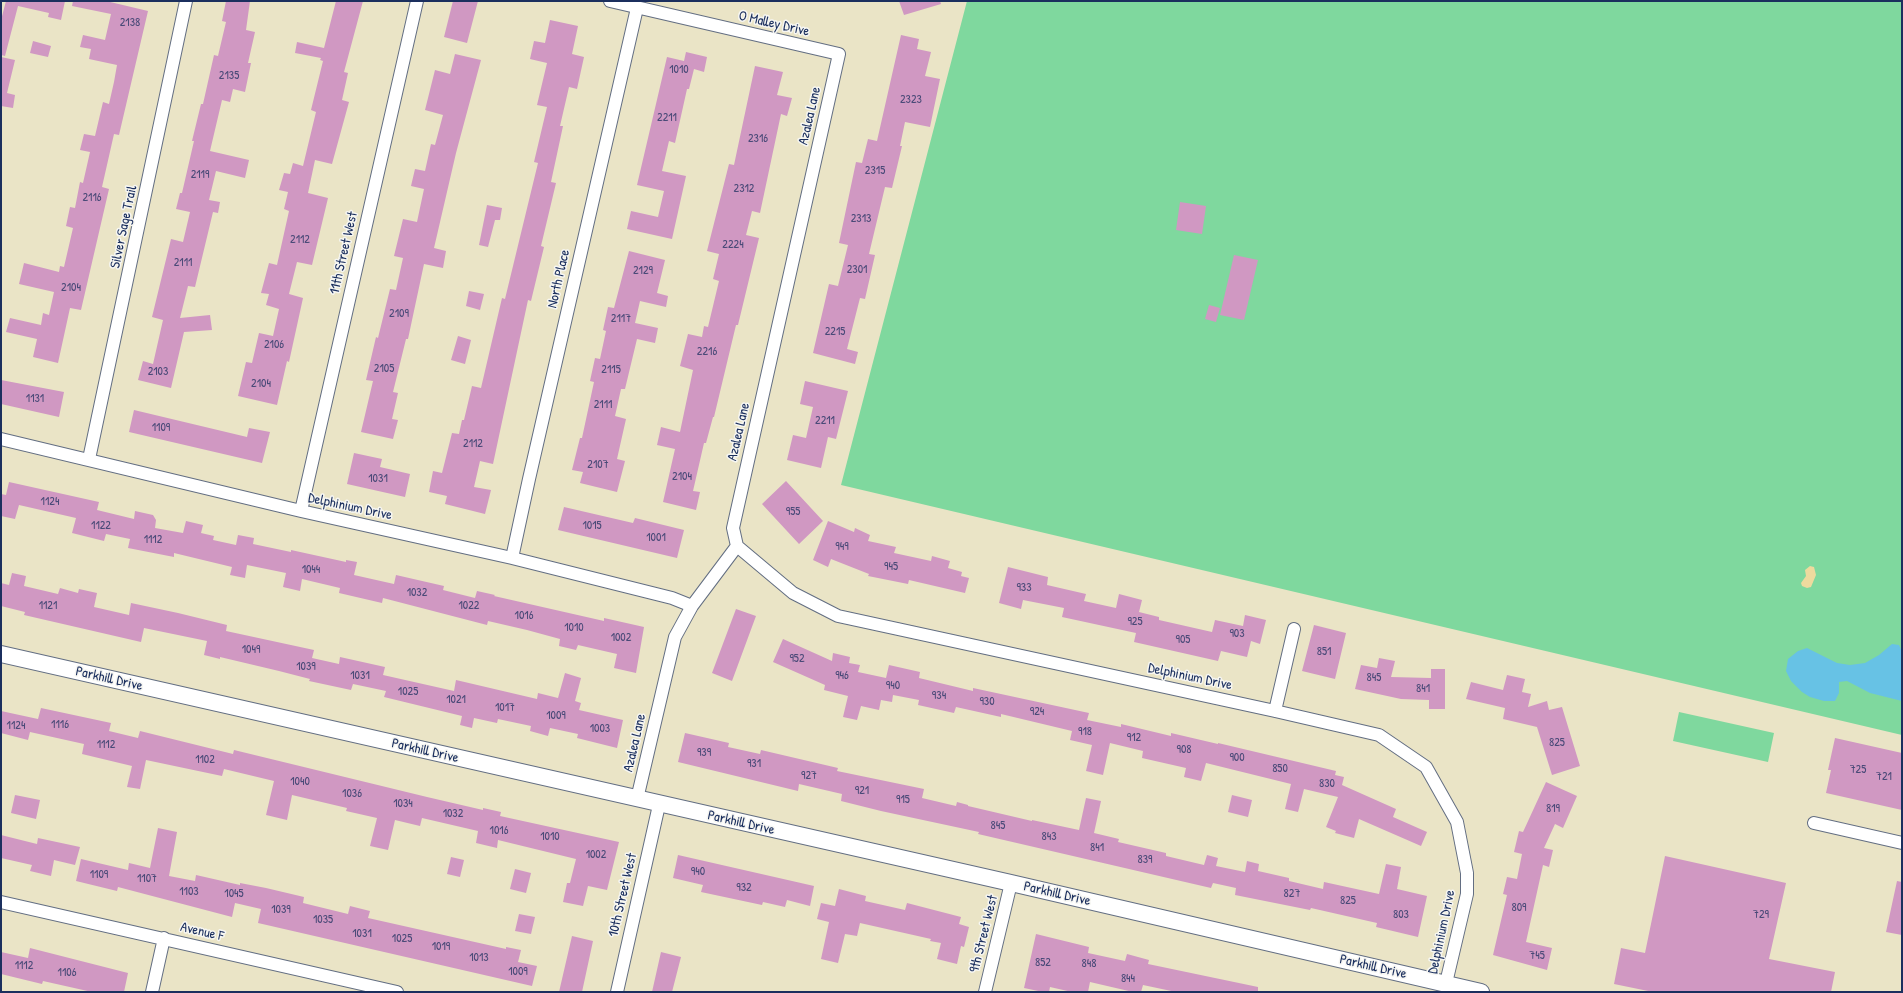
<!DOCTYPE html>
<html>
<head>
<meta charset="utf-8">
<style>
	body { margin:0 }
	#map { position:relative; width:1903px; height:993px; overflow:hidden; background:#eae4c6; font-family:"Patrick Hand",sans-serif }
	canvas { display:block }
	.frame { position:absolute; inset:0; border:2px solid #1b2f5e; pointer-events:none }
</style>
</head>
<body>
<div id="map">
<canvas width="1903" height="993"></canvas>
<div class="frame"></div>
</div>
<script>
const context = document.querySelector('canvas').getContext('2d');
context.lineJoin = 'round';
function fill(path, color) {
  context.fillStyle = color;
  context.fill(path, 'evenodd');
}
function poly(rows) {
  const path = new Path2D();
  for (const r of rows) {
    path.moveTo(r[0], r[1]);
    for (let i = 2; i < r.length; i += 2) path.lineTo(r[i], r[i + 1]);
  }
  return path;
}
function strokePath(path, color, width, dash) {
  context.strokeStyle = color;
  context.lineWidth = width;
  context.lineCap = dash ? 'butt' : 'round';
  context.setLineDash(dash || []);
  context.stroke(path);
}
function label(font, color, halo, rows, align = 'center') {
  context.font = font + ' "Patrick Hand",sans-serif';
  context.lineWidth = 3;
  context.setLineDash([]);
  context.textBaseline = 'middle';
  context.strokeStyle = halo;
  context.fillStyle = color;
  for (const [text, x, y, turn = 0] of rows) {
    context.save();
    context.translate(x, y);
    context.rotate((+turn || 0) * Math.PI / 180);
    context.textAlign = isNaN(turn) ? turn : align;
    if (halo) context.strokeText(text, 0, 0);
    context.fillText(text, 0, 0);
    context.restore();
  }
}
fill(poly([
	[967,1,1902,1,1902,735,841,485],
	[1679,712,1774,733,1768,762,1673,741]
]), '#7fd89e');
fill(poly([
	[1810,566,1814,567,1816,575,1811,587,1807,588,1802,586,1801,583,1806,576,1805,570]
]), '#eeda9e');
fill(poly([
	[1892,644,1899,645,1902,652,1902,701,1870,693,1847,681,1839,682,1839,693,1835,701,1824,701,1810,697,1802,692,1791,681,1786,671,1788,659,1798,651,1807,648,1837,663,1850,665,1865,663,1879,655]
]), '#67c2e5');
fill(poly([
	[6,1,65,1,61,20,48,17,49,13,18,6,5,56,1,55,1,20],
	[73,1,106,1,148,11,119,135,114,134,102,187,109,189,81,310,70,308,58,363,33,357,37,339,6,332,10,318,41,325,43,313,49,315,54,292,19,284,24,263,59,272,60,266,64,267,73,228,66,226,70,207,75,208,80,182,83,183,90,152,80,150,84,134,95,136,103,102,109,104,114,82,117,65,89,59,91,49,80,47,83,35,105,40,111,14,72,6],
	[226,1,250,1,246,30,255,32,248,63,251,63,245,92,233,89,230,102,222,100,210,151,249,160,245,178,216,171,209,200,220,202,218,213,213,212,195,287,188,286,180,318,210,315,212,330,184,332,171,388,138,380,143,361,153,364,163,320,152,317,171,239,183,242,190,212,176,209,180,193,182,193,194,141,192,141,201,104,203,104,214,55,218,56,226,22,222,21],
	[336,1,363,1,344,72,348,73,342,100,349,102,332,164,315,160,308,193,328,198,312,265,297,262,289,294,303,298,289,362,287,361,277,405,238,396,246,362,252,363,259,333,273,336,279,309,266,305,269,294,261,293,269,263,277,265,289,211,284,209,288,192,279,190,284,173,290,174,293,163,303,166,316,112,311,110,323,61,320,60,321,58,295,53,297,42,324,48],
	[453,1,478,1,467,43,444,37],
	[899,1,940,1,941,4,904,15],
	[550,20,578,26,572,54,584,57,577,89,569,87,560,126,563,126,551,182,556,183,541,246,544,247,531,301,528,300,493,464,480,461,474,487,491,490,485,514,445,504,447,496,429,492,433,471,442,473,452,433,459,434,462,420,464,420,472,386,481,388,502,298,505,299,538,163,534,162,547,107,537,105,547,63,530,59,534,41,545,43],
	[901,35,919,39,917,49,931,52,925,76,940,79,930,127,905,122,900,146,902,146,892,188,885,187,869,254,875,255,865,299,860,298,847,349,858,352,855,364,813,353,829,284,838,286,848,245,839,243,856,162,862,163,868,139,877,141],
	[33,41,51,46,48,57,30,53],
	[686,52,707,57,704,72,694,69,689,89,687,89,675,143,669,141,662,171,686,176,672,239,627,229,631,211,658,217,664,191,637,185,667,57,684,61],
	[455,54,481,60,456,153,434,248,446,251,443,268,424,264,408,339,406,339,393,392,398,393,392,419,398,420,393,439,361,432,373,381,366,380,376,337,378,338,390,289,396,290,403,258,394,256,403,219,417,222,424,189,411,186,415,169,425,171,431,144,435,145,443,115,425,110,435,70,450,74],
	[1,57,15,60,7,93,15,95,13,108,1,106],
	[755,66,783,72,777,95,792,98,787,116,781,114,760,213,752,211,746,235,759,238,738,325,736,325,714,417,713,417,706,443,704,443,693,491,700,492,696,510,663,502,675,449,657,445,661,427,680,432,693,370,680,366,688,334,702,337,704,326,708,327,719,281,713,279,719,254,707,251,729,164,734,165],
	[1180,202,1206,206,1202,234,1176,230],
	[487,205,502,208,500,220,495,220,488,247,479,245],
	[629,251,665,260,657,293,668,296,666,307,640,301,635,323,658,328,655,343,637,339,625,389,621,389,615,416,626,419,617,459,625,461,617,492,580,483,583,472,572,470,580,438,582,438,594,382,590,381,595,358,600,359,606,331,603,330,608,307,614,308],
	[1234,255,1258,260,1244,320,1220,315],
	[469,291,484,294,480,310,466,306],
	[1209,305,1220,308,1216,322,1205,319],
	[458,336,471,340,465,364,451,360],
	[1,380,64,392,59,417,1,404],
	[805,381,848,391,836,439,828,437,821,468,787,460,793,435,806,438,813,407,800,404],
	[134,410,247,437,249,428,270,432,262,463,129,432],
	[354,453,382,459,380,467,410,474,405,497,347,484],
	[786,481,823,521,799,544,762,504],
	[9,482,99,502,97,510,134,519,135,511,153,515,156,520,155,528,183,533,186,521,203,525,201,533,214,536,213,540,236,545,238,535,254,538,253,544,291,552,291,550,346,562,346,560,357,562,354,575,394,584,396,575,444,586,443,590,475,598,477,591,495,595,494,596,604,621,604,618,644,627,636,673,614,668,617,654,578,645,576,650,559,646,560,639,527,630,488,621,487,625,383,598,382,603,339,593,340,588,302,579,300,591,283,587,286,573,247,565,245,578,230,575,232,567,174,553,174,557,128,548,130,539,106,534,104,541,72,533,76,518,19,505,15,519,1,516,1,494,6,495],
	[564,507,633,523,635,518,684,530,677,558,558,530],
	[828,521,854,532,855,528,870,535,868,541,896,547,894,553,931,561,932,556,950,561,948,568,962,572,961,576,969,578,965,593,909,580,908,584,868,576,869,574,831,559,828,567,813,560],
	[1008,567,1048,577,1047,585,1086,594,1084,601,1116,608,1119,594,1142,600,1139,612,1159,617,1159,620,1212,632,1215,620,1243,626,1245,615,1266,620,1260,644,1251,641,1247,657,1221,651,1218,661,1134,642,1136,633,1062,617,1064,608,1023,600,1021,609,999,603],
	[12,573,26,576,24,586,58,594,60,588,78,593,79,589,97,593,94,607,129,615,131,603,178,613,227,625,226,631,314,650,312,658,339,664,340,657,385,667,383,675,454,691,456,680,537,699,538,693,558,698,565,673,581,678,575,701,581,703,579,710,623,720,617,748,577,738,578,734,550,728,548,736,530,731,531,726,498,719,497,723,474,718,472,728,460,725,462,716,384,697,386,691,353,684,351,690,309,681,310,679,279,671,220,657,220,659,204,655,207,641,144,628,141,642,24,615,25,612,1,606,1,583,9,585],
	[736,609,756,616,732,681,712,673],
	[1314,625,1346,633,1335,679,1302,671],
	[783,639,832,661,833,653,850,657,849,663,860,665,858,672,886,678,889,665,920,672,919,678,973,691,973,688,1089,713,1087,720,1121,727,1121,724,1171,736,1171,733,1218,744,1218,743,1336,771,1335,775,1344,777,1342,785,1396,809,1393,817,1427,832,1421,846,1359,819,1354,838,1335,833,1336,831,1326,827,1338,797,1304,789,1298,812,1285,809,1291,784,1206,763,1201,781,1184,777,1186,768,1142,758,1143,751,1110,743,1103,775,1086,771,1092,745,1070,740,1072,731,1001,714,1001,717,956,707,954,713,918,705,919,700,893,695,892,702,881,700,879,710,861,706,857,720,843,717,848,696,824,690,825,685,773,662],
	[1379,658,1395,661,1391,677,1431,678,1431,669,1445,669,1445,709,1429,709,1429,700,1401,699,1355,689,1361,665,1377,668],
	[1507,675,1525,679,1522,692,1531,694,1528,707,1547,701,1549,710,1562,707,1580,766,1552,775,1537,727,1503,719,1505,708,1466,699,1471,682,1503,690],
	[41,708,111,723,109,731,138,738,140,731,233,754,234,750,427,797,483,810,483,808,501,812,500,816,619,842,607,890,588,886,583,906,563,902,567,883,570,883,576,859,498,840,497,848,476,843,478,831,422,818,420,826,395,820,388,850,370,846,377,818,346,811,347,808,292,795,287,820,266,815,274,781,224,769,222,776,146,760,140,789,127,787,132,766,82,754,84,744,30,732,28,740,1,733,1,711,38,719],
	[685,733,729,743,728,747,760,754,761,750,838,768,837,771,924,789,922,798,956,806,957,802,968,805,968,806,1032,821,1032,820,1079,830,1086,798,1101,801,1094,833,1119,839,1118,842,1166,853,1166,856,1204,865,1207,855,1218,858,1216,866,1245,872,1247,861,1259,864,1258,871,1289,878,1289,881,1323,889,1324,882,1379,894,1386,864,1401,867,1397,889,1427,896,1418,937,1376,927,1377,923,1311,908,1310,910,1235,895,1236,888,1213,883,1211,888,978,834,979,832,881,811,841,801,842,794,799,784,798,791,678,762],
	[1835,738,1902,753,1902,810,1826,793,1831,770,1828,770],
	[1546,782,1577,796,1563,828,1555,824,1544,848,1553,850,1549,867,1543,865,1526,942,1552,948,1547,970,1493,955,1507,895,1503,894,1507,877,1517,879,1522,854,1514,852,1519,831,1523,832],
	[15,795,40,800,36,819,11,813],
	[1232,795,1252,800,1248,817,1228,812],
	[158,828,177,832,169,876,195,881,196,875,240,885,240,883,266,888,304,897,303,903,348,914,350,906,370,911,368,918,506,949,506,947,521,950,518,962,537,966,532,986,258,923,261,909,235,903,232,917,118,887,117,891,76,881,81,859,128,870,129,863,150,868],
	[1,835,37,844,38,838,80,847,75,865,54,860,51,876,30,871,32,865,1,858],
	[678,855,814,886,810,906,787,900,785,907,763,902,762,905,701,892,703,885,673,878],
	[1665,856,1786,883,1769,959,1835,972,1831,992,1653,992,1614,984,1621,948,1645,953],
	[451,857,464,860,460,877,447,874],
	[515,869,531,873,526,893,510,889],
	[1897,881,1902,882,1902,935,1886,932],
	[839,889,866,896,865,901,905,910,907,903,961,917,959,924,969,927,964,947,961,946,957,964,937,959,941,943,930,941,931,939,860,923,857,936,845,934,838,963,821,959,829,922,817,919,821,903,835,906],
	[519,914,535,917,531,934,515,931],
	[1036,934,1089,947,1088,953,1125,961,1127,954,1149,960,1148,964,1258,987,1258,992,1176,992,1143,985,1141,992,1133,992,1090,982,1088,992,1072,992,1050,987,1049,992,1043,992,1024,988],
	[572,936,593,941,582,992,559,992],
	[30,948,128,973,124,992,92,992,43,981,42,984,1,974,1,952,28,958],
	[661,952,681,957,672,992,652,992]
]), '#d098c2');
const minor = poly([
	[610,1,839,54,733,528,737,546,692,606,675,637,637,799],
	[1,439,301,511,512,558,672,598,692,606],
	[89,459,186,1],
	[301,511,417,1],
	[737,546,793,593,838,616,1275,711,1379,735,1426,767,1457,822,1467,873,1467,894,1446,983],
	[512,558,529,479,637,8],
	[1275,711,1294,629],
	[1814,823,1902,843],
	[1,902,397,992],
	[152,992,164,938],
	[617,992,659,805],
	[985,992,1011,883]
]);
const tertiary = poly([
	[1,654,1011,883,1481,992]
]);
strokePath(minor, '#636e82', 14);
strokePath(tertiary, '#636e82', 18);
strokePath(minor, '#fff', 12);
strokePath(tertiary, '#fff', 16);
label('12px', '#484977', null, [
	["2138",130,23],
	["1010",679,70],
	["2135",229,76],
	["2323",911,100],
	["2211",667,118],
	["2316",758,139],
	["2315",875,171],
	["2119",200,175],
	["2312",744,189],
	["2116",92,198],
	["2313",861,219],
	["2112",300,240],
	["2224",733,245],
	["2111",183,263],
	["2301",857,270],
	["2129",643,271],
	["2104",71,288],
	["2109",399,314],
	["2117",621,319],
	["2215",835,332],
	["2106",274,345],
	["2216",707,352],
	["2105",384,369],
	["2115",611,370],
	["2103",158,372],
	["2104",261,384],
	["1131",35,399],
	["2111",603,405],
	["2211",825,421],
	["1109",161,428],
	["2112",473,444],
	["2107",598,465],
	["2104",682,477],
	["1031",378,479],
	["1124",50,502],
	["955",793,512],
	["1122",101,526],
	["1015",592,526],
	["1001",656,538],
	["1112",153,540],
	["949",842,547],
	["945",891,567],
	["1044",311,570],
	["933",1024,588],
	["1032",417,593],
	["1121",48,606],
	["1022",469,606],
	["1016",524,616],
	["925",1135,622],
	["1010",574,628],
	["903",1237,634],
	["1002",621,638],
	["905",1183,640],
	["1049",251,650],
	["851",1324,652],
	["952",797,659],
	["1039",306,667],
	["1031",360,676],
	["946",842,676],
	["845",1374,678],
	["940",893,686],
	["841",1423,689],
	["1025",408,692],
	["934",939,696],
	["1021",456,700],
	["930",987,702],
	["1017",505,708],
	["924",1037,712],
	["1009",556,716],
	["1116",60,725],
	["1124",16,726],
	["1003",600,729],
	["918",1085,732],
	["912",1134,738],
	["825",1557,743],
	["1112",106,745],
	["908",1184,750],
	["939",704,753],
	["900",1237,758],
	["1102",205,760],
	["931",754,764],
	["850",1280,769],
	["725",1858,770],
	["927",809,776],
	["721",1884,777],
	["1040",300,782],
	["830",1327,784],
	["921",862,791],
	["1036",352,794],
	["915",903,800],
	["1034",403,804],
	["819",1553,809],
	["1032",453,814],
	["845",998,826],
	["1016",499,831],
	["1010",550,837],
	["843",1049,837],
	["841",1097,848],
	["1002",596,855],
	["839",1145,860],
	["940",698,872],
	["1109",99,875],
	["1107",147,879],
	["932",744,888],
	["1103",189,892],
	["1045",234,894],
	["827",1292,894],
	["825",1348,901],
	["809",1519,908],
	["1039",281,910],
	["803",1401,915],
	["729",1761,915],
	["1035",323,920],
	["1031",362,934],
	["1025",402,939],
	["1019",441,947],
	["745",1537,956],
	["1013",479,958],
	["852",1043,963],
	["848",1089,964],
	["1112",24,966],
	["1009",518,972],
	["1106",67,973],
	["844",1128,979]
]);
label('14px', '#1b2f5e', '#f6f6f2', [
	["O Malley Drive",774,24,13],
	["Azalea Lane",810,116,-77],
	["Silver Sage Trail",124,227,-78],
	["11th Street West",344,253,-77],
	["North Place",559,279,-77],
	["Azalea Lane",739,432,-77],
	["Delphinium Drive",350,507,12],
	["Delphinium Drive",1190,677,12],
	["Parkhill Drive",109,679,13],
	["Azalea Lane",635,743,-77],
	["Parkhill Drive",425,751,13],
	["Parkhill Drive",741,823,13],
	["Parkhill Drive",1057,894,13],
	["10th Street West",623,895,-77],
	["Avenue F",202,932,13],
	["Delphinium Drive",1442,932,-78],
	["9th Street West",984,934,-76],
	["Parkhill Drive",1373,967,13]
]);
</script>
</body>
</html>
